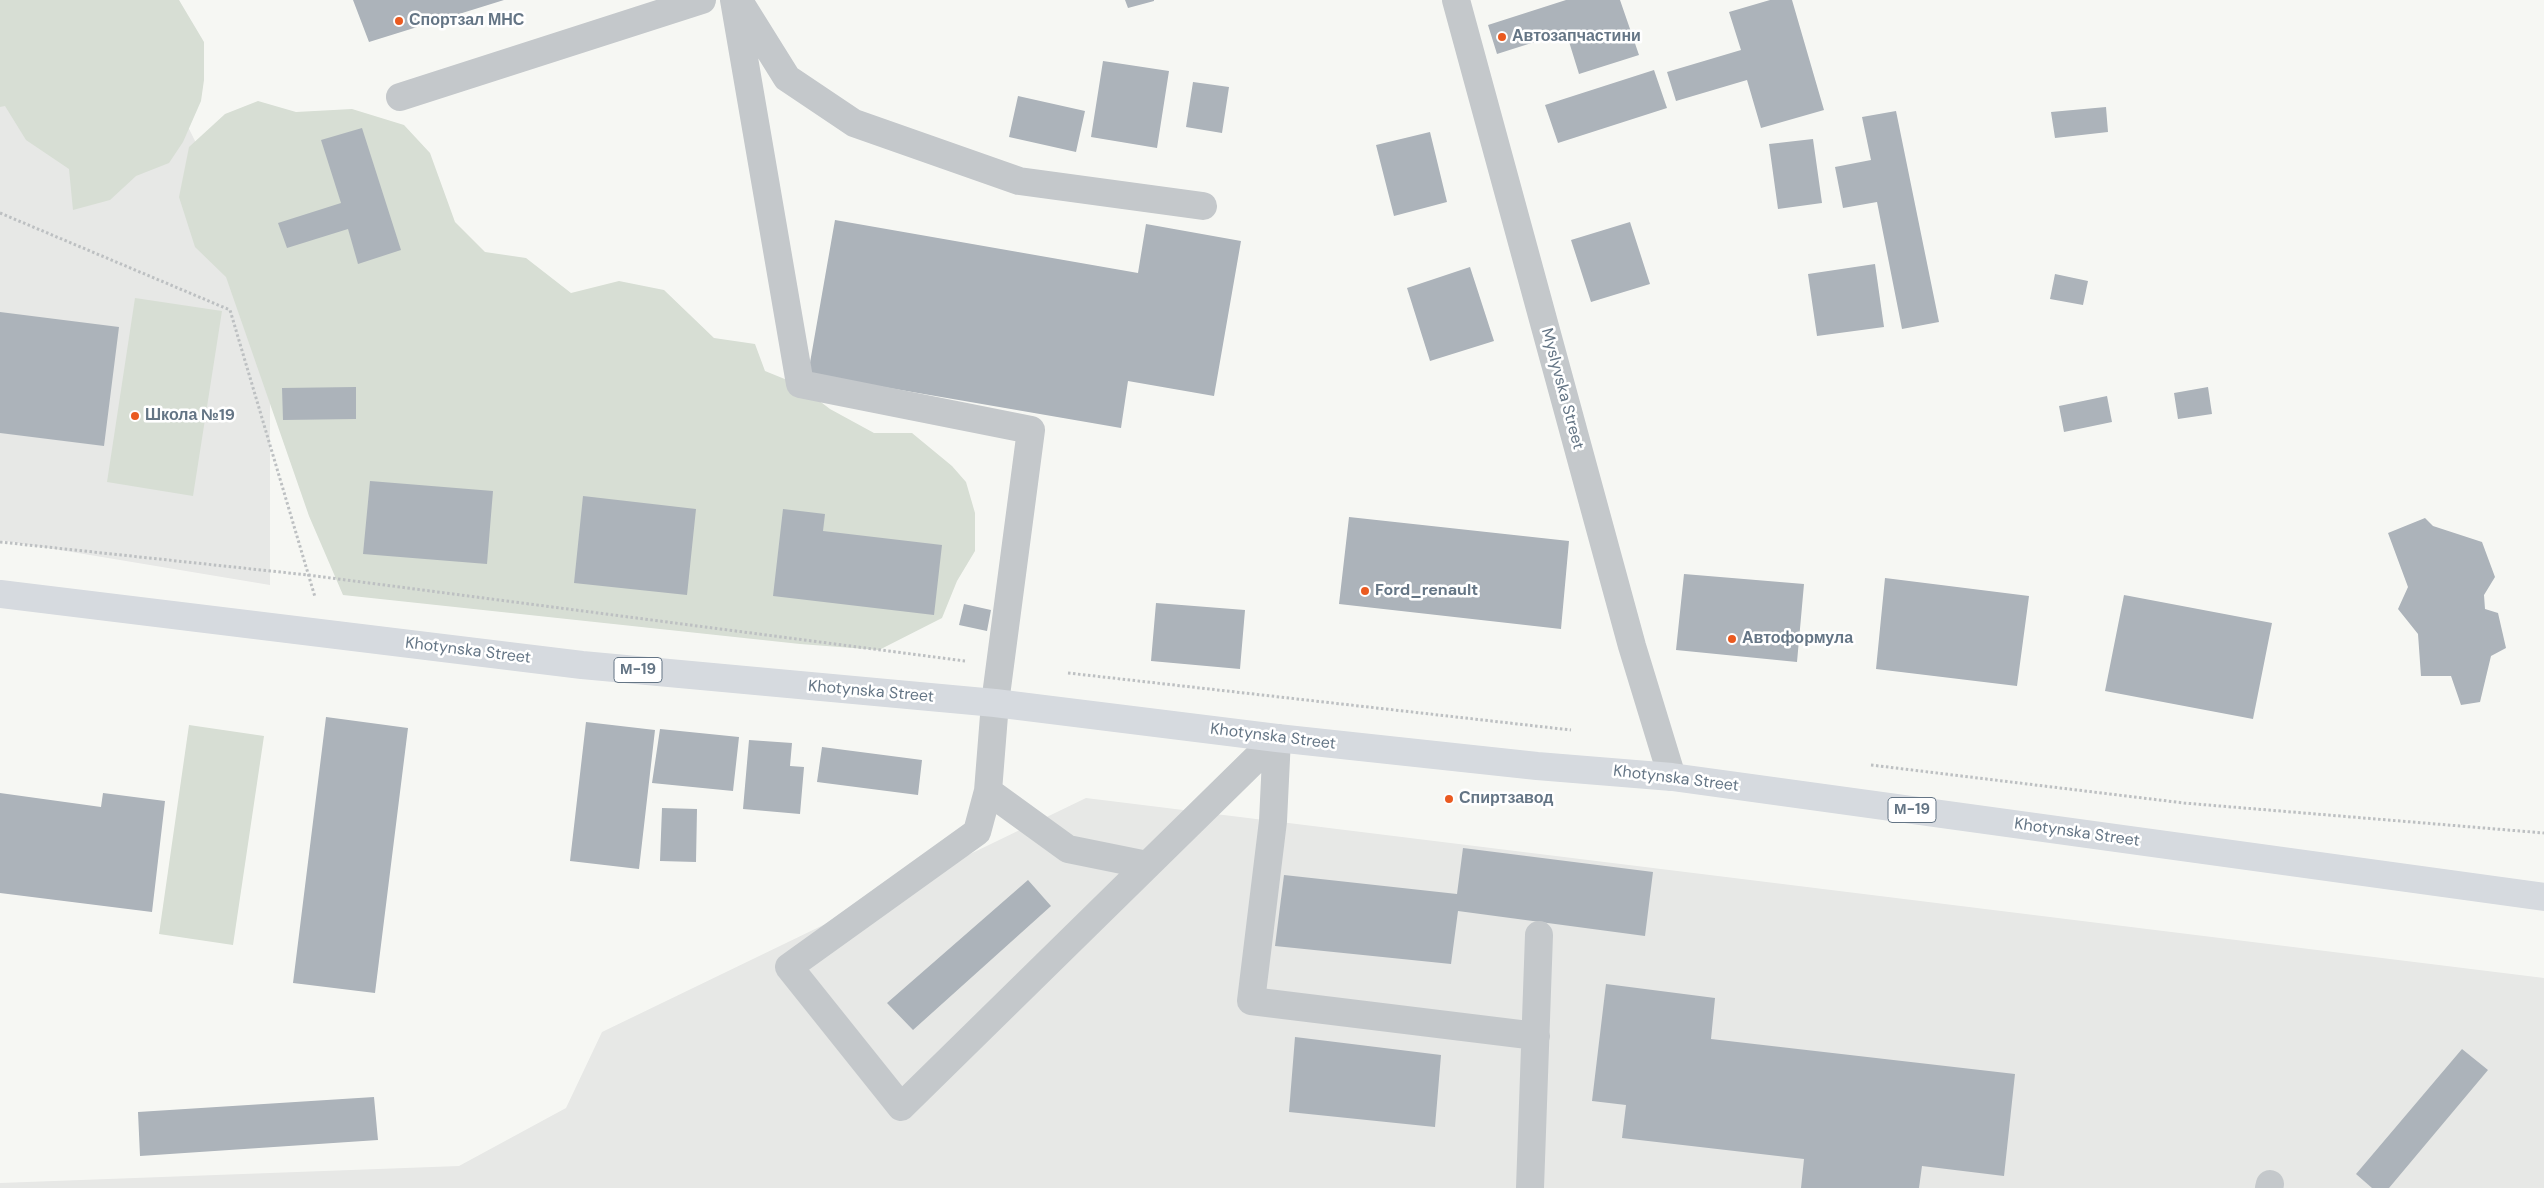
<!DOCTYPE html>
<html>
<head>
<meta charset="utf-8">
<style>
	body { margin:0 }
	canvas { display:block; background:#f6f7f3 }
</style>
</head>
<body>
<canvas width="2544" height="1188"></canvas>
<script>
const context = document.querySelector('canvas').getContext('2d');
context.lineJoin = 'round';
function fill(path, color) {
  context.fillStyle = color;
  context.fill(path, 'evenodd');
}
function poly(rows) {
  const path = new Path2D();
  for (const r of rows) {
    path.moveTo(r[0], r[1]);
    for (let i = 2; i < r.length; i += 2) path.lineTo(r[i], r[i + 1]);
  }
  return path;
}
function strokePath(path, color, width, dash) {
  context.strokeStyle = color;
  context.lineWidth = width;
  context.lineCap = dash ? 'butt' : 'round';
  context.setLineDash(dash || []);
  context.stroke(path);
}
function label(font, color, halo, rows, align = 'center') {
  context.font = font + ' "DM Sans",sans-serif';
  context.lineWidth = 5;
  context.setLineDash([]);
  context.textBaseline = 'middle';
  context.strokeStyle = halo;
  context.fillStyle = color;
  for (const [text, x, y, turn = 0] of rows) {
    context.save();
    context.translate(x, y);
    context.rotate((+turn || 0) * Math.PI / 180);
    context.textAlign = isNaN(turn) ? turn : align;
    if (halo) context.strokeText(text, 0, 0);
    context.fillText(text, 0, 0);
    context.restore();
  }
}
fill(poly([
	[0,0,125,0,270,292,270,585,0,540],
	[1086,798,2544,978,2544,1188,0,1188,0,1183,459,1166,566,1108,602,1032]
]), '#e7e8e6');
fill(poly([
	[0,0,179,0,204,42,204,80,201,101,183,142,169,163,136,176,110,200,73,210,69,169,26,140,5,106,0,107],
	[258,101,296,112,352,109,404,125,430,153,455,222,485,252,526,258,571,293,619,281,664,290,714,338,755,344,765,371,797,384,830,409,874,433,912,433,952,466,966,482,975,513,975,551,957,581,942,618,879,650,800,644,343,595,309,516,226,277,195,247,179,197,189,147,225,114],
	[135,298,222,311,193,496,107,482],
	[189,725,264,736,233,945,159,934]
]), '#d7ded4');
fill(poly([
	[353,0,504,0,369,42],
	[1125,0,1154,0,1154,1,1128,8],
	[1566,0,1620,0,1639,55,1579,74,1566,32,1497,54,1488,25],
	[1770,0,1792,0,1824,110,1761,128,1747,80,1676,101,1667,72,1741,50,1729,12],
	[1103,61,1169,71,1157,148,1091,137],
	[1654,70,1667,108,1558,143,1545,105],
	[1193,82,1229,87,1222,133,1186,127],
	[1018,96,1085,111,1076,152,1009,137],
	[2106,107,2108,132,2055,138,2051,112],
	[1896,111,1939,322,1902,329,1877,202,1843,208,1835,167,1871,160,1862,117],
	[362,128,401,250,358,264,348,229,287,248,278,223,341,203,321,140],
	[1430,132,1447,202,1394,216,1376,145],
	[1813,139,1822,203,1778,209,1769,144],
	[835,220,1138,273,1146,224,1241,241,1214,396,1128,381,1121,428,808,374],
	[1630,222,1650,284,1591,302,1571,240],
	[1875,264,1884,327,1817,336,1808,274],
	[1470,267,1494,341,1430,361,1407,288],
	[2055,274,2088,281,2083,305,2050,299],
	[0,312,119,327,104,446,0,433],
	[356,387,356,419,283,420,282,388],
	[2208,387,2212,414,2178,419,2174,393],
	[2107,396,2112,422,2064,432,2059,406],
	[370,481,493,491,487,564,363,554],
	[583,496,696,509,687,595,574,583],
	[783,509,825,514,823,531,942,545,934,615,773,596],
	[1349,517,1569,541,1561,629,1339,604],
	[2425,518,2433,526,2482,542,2495,577,2484,595,2485,609,2498,613,2506,648,2491,656,2480,702,2461,705,2451,676,2421,676,2418,634,2398,609,2408,587,2388,533],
	[1684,574,1804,584,1797,662,1676,650],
	[1885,578,2029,596,2017,686,1876,669],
	[2124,595,2272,623,2253,719,2105,691],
	[1156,603,1245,610,1240,669,1151,661],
	[964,604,991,610,987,631,959,625],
	[326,717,408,728,375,993,293,983],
	[586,722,655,730,639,869,570,861],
	[660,729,739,737,733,791,652,783],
	[749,740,792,743,790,766,804,767,800,814,743,809],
	[822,747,922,760,918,795,817,782],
	[0,793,101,807,103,793,165,801,152,912,0,893],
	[662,808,697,809,696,862,660,861],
	[1463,848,1653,872,1645,936,1458,911,1451,964,1275,946,1284,875,1457,894],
	[1028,880,1051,906,913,1030,887,1003],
	[1606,984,1715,998,1711,1039,2015,1074,2004,1176,1922,1166,1919,1188,1801,1188,1804,1159,1622,1138,1626,1105,1592,1101],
	[1295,1037,1441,1055,1435,1127,1289,1112],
	[2462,1049,2488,1070,2389,1188,2372,1188,2356,1174],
	[374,1097,378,1140,140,1156,138,1112]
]), '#acb3ba');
strokePath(poly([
	[0,213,230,310,315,597],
	[0,542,308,575,965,661],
	[1068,673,1571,730],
	[1871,765,2184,803,2544,833]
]), '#bdc0c2', 3, [2.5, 2.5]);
strokePath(poly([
	[734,0,800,384,1031,430,995,703,988,791,977,832,789,967,901,1107,1277,738],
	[1456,0,1632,646,1672,777],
	[739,1,787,78,854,123,1019,181,1203,206],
	[400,97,702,0],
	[1277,738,1273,821,1251,1001,1536,1036],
	[988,791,1068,849,1147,865],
	[1530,1188,1539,935],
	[2269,1188,2270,1184]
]), '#c4c8cb', 28);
strokePath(poly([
	[0,594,582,665,995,703,1277,738,1537,766,1672,777,2544,897]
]), '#d6dadf', 28);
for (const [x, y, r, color] of [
	[399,21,5,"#ea5a20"],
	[1502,37,5,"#ea5a20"],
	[135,416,5,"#ea5a20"],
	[1365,591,5,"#ea5a20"],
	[1732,639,5,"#ea5a20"],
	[1449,799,5,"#ea5a20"]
]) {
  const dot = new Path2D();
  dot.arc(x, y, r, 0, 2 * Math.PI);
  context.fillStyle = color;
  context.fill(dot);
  strokePath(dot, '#fff', 2);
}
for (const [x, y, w] of [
	[638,670,48],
	[1912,810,48]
]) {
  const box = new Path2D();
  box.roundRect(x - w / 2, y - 12.5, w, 25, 4);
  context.fillStyle = '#fff';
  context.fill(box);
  strokePath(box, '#647585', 1);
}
label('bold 15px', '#647585', null, [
	["М-19",638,670],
	["М-19",1912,810]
]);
label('bold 16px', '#647585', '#fff', [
	["Спортзал МНС",409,21],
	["Автозапчастини",1512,37],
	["Школа №19",145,416],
	["Ford_renault",1375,591],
	["Автоформула",1742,639],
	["Спиртзавод",1459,799]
], 'left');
label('16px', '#647585', '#fff', [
	["Myslyvska Street",1562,389,75],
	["Khotynska Street",468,651,7],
	["Khotynska Street",871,692,5],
	["Khotynska Street",1273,737,7],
	["Khotynska Street",1676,779,7],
	["Khotynska Street",2077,833,8]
]);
</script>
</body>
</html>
